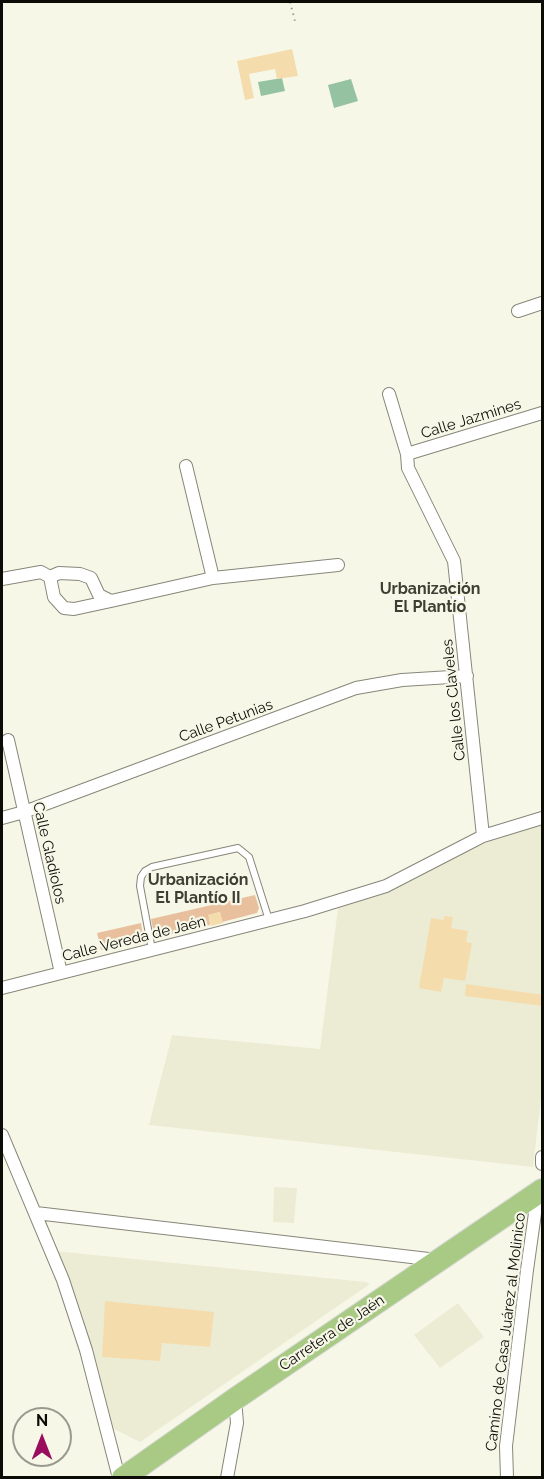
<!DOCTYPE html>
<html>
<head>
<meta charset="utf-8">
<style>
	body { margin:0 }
	#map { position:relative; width:544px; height:1479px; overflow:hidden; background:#f7f7e8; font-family:Raleway,sans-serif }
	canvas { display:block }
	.frame { position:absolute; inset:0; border:3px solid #0c0c07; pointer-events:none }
	.north { position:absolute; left:12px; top:1407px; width:60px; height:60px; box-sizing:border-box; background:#f7f7e8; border:2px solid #99998e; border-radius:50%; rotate:0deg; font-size:16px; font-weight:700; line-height:24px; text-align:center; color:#0c0c07 }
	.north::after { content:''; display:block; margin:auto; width:21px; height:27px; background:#9a0c5d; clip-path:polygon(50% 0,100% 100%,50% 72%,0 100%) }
</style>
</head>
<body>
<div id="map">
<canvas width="544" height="1479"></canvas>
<div class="frame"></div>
<div class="north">N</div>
</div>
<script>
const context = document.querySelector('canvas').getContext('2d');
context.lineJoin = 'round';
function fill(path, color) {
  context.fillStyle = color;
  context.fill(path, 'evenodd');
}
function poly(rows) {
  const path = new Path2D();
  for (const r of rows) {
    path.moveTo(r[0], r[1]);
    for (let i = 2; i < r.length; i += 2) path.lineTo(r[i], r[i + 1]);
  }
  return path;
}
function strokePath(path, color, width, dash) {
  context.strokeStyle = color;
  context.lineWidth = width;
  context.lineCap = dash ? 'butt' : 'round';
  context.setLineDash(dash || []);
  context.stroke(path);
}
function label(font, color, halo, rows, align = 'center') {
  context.font = font + ' Raleway,sans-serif';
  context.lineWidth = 4.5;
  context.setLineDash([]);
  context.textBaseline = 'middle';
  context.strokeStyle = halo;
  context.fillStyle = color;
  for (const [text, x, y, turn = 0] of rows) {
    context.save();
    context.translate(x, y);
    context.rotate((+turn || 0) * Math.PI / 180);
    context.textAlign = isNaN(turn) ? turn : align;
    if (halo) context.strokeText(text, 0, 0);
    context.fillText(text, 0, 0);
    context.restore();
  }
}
fill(poly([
	[542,824,542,1089,533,1167,149,1125,172,1035,320,1049,338,908,388,890,492,840],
	[274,1187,297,1188,294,1223,273,1222],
	[54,1251,366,1282,370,1284,140,1442,112,1428],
	[458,1303,484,1337,440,1368,414,1335]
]), '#ececd5');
fill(poly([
	[255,895,259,908,257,913,222,922,220,912,209,915,210,925,160,937,154,934,151,919],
	[141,923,143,937,140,942,101,950,97,933]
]), '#e9c09d');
fill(poly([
	[282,78,285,91,261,96,258,82],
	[351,79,358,101,334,108,328,85]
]), '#95c2a0');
fill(poly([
	[292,49,298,76,277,79,275,69,249,74,254,98,245,100,237,61],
	[220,912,223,923,211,926,208,915],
	[444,916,453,917,451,928,468,931,466,942,472,943,465,981,444,978,441,992,419,988,431,918,444,920],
	[466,984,543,995,543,1006,465,996],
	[105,1301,214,1312,210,1347,162,1343,160,1361,102,1357]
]), '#f5dcac');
const lane = poly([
	[152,950,140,886,141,877,145,871,152,867,238,848,249,857,269,920]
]);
const street = poly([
	[518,311,542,303],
	[389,394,407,454,408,468,454,561,483,836],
	[407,454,542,413],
	[186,466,213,578],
	[50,577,54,597,64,608,74,609,111,601],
	[2,579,41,572,50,577,59,573,80,574,91,578,99,595,111,601,213,578,338,565],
	[8,740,61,973],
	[2,818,24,812,356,688,402,680,467,676],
	[2,988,305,911,386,886,483,836,542,818],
	[2,1135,63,1280,86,1350,119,1478],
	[542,1157,542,1164],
	[36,1213,437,1260],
	[227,1478,237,1423,235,1399],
	[507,1478,506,1446,527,1270,536,1206,541,1195]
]);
const highway = poly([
	[123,1478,235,1399,542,1190]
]);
strokePath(lane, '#878679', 8);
strokePath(street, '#878679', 14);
strokePath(highway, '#d8d8d7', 24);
strokePath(poly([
	[290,2,296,25]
]), '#9a9a8f', 2, [1.5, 4.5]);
strokePath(lane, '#fff', 6);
strokePath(street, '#fff', 12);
strokePath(highway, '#a9ca85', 22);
label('15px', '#0c0c07', '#f7f7e8', [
	["Calle Jazmines",471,419,-17],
	["Calle los Claveles",454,700,-96],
	["Calle Petunias",226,721,-20],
	["Calle Gladiolos",49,853,77],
	["Calle Vereda de Jaén",134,939,-14],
	["Camino de Casa Juárez al Molinico",506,1332,-83],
	["Carretera de Jaén",332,1333,-34]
]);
label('bold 16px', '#3e3e32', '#f7f7e8', [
	["Urbanización",430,589],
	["El Plantío",430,607],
	["Urbanización",198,880],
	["El Plantío II",198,898]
]);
</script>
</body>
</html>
